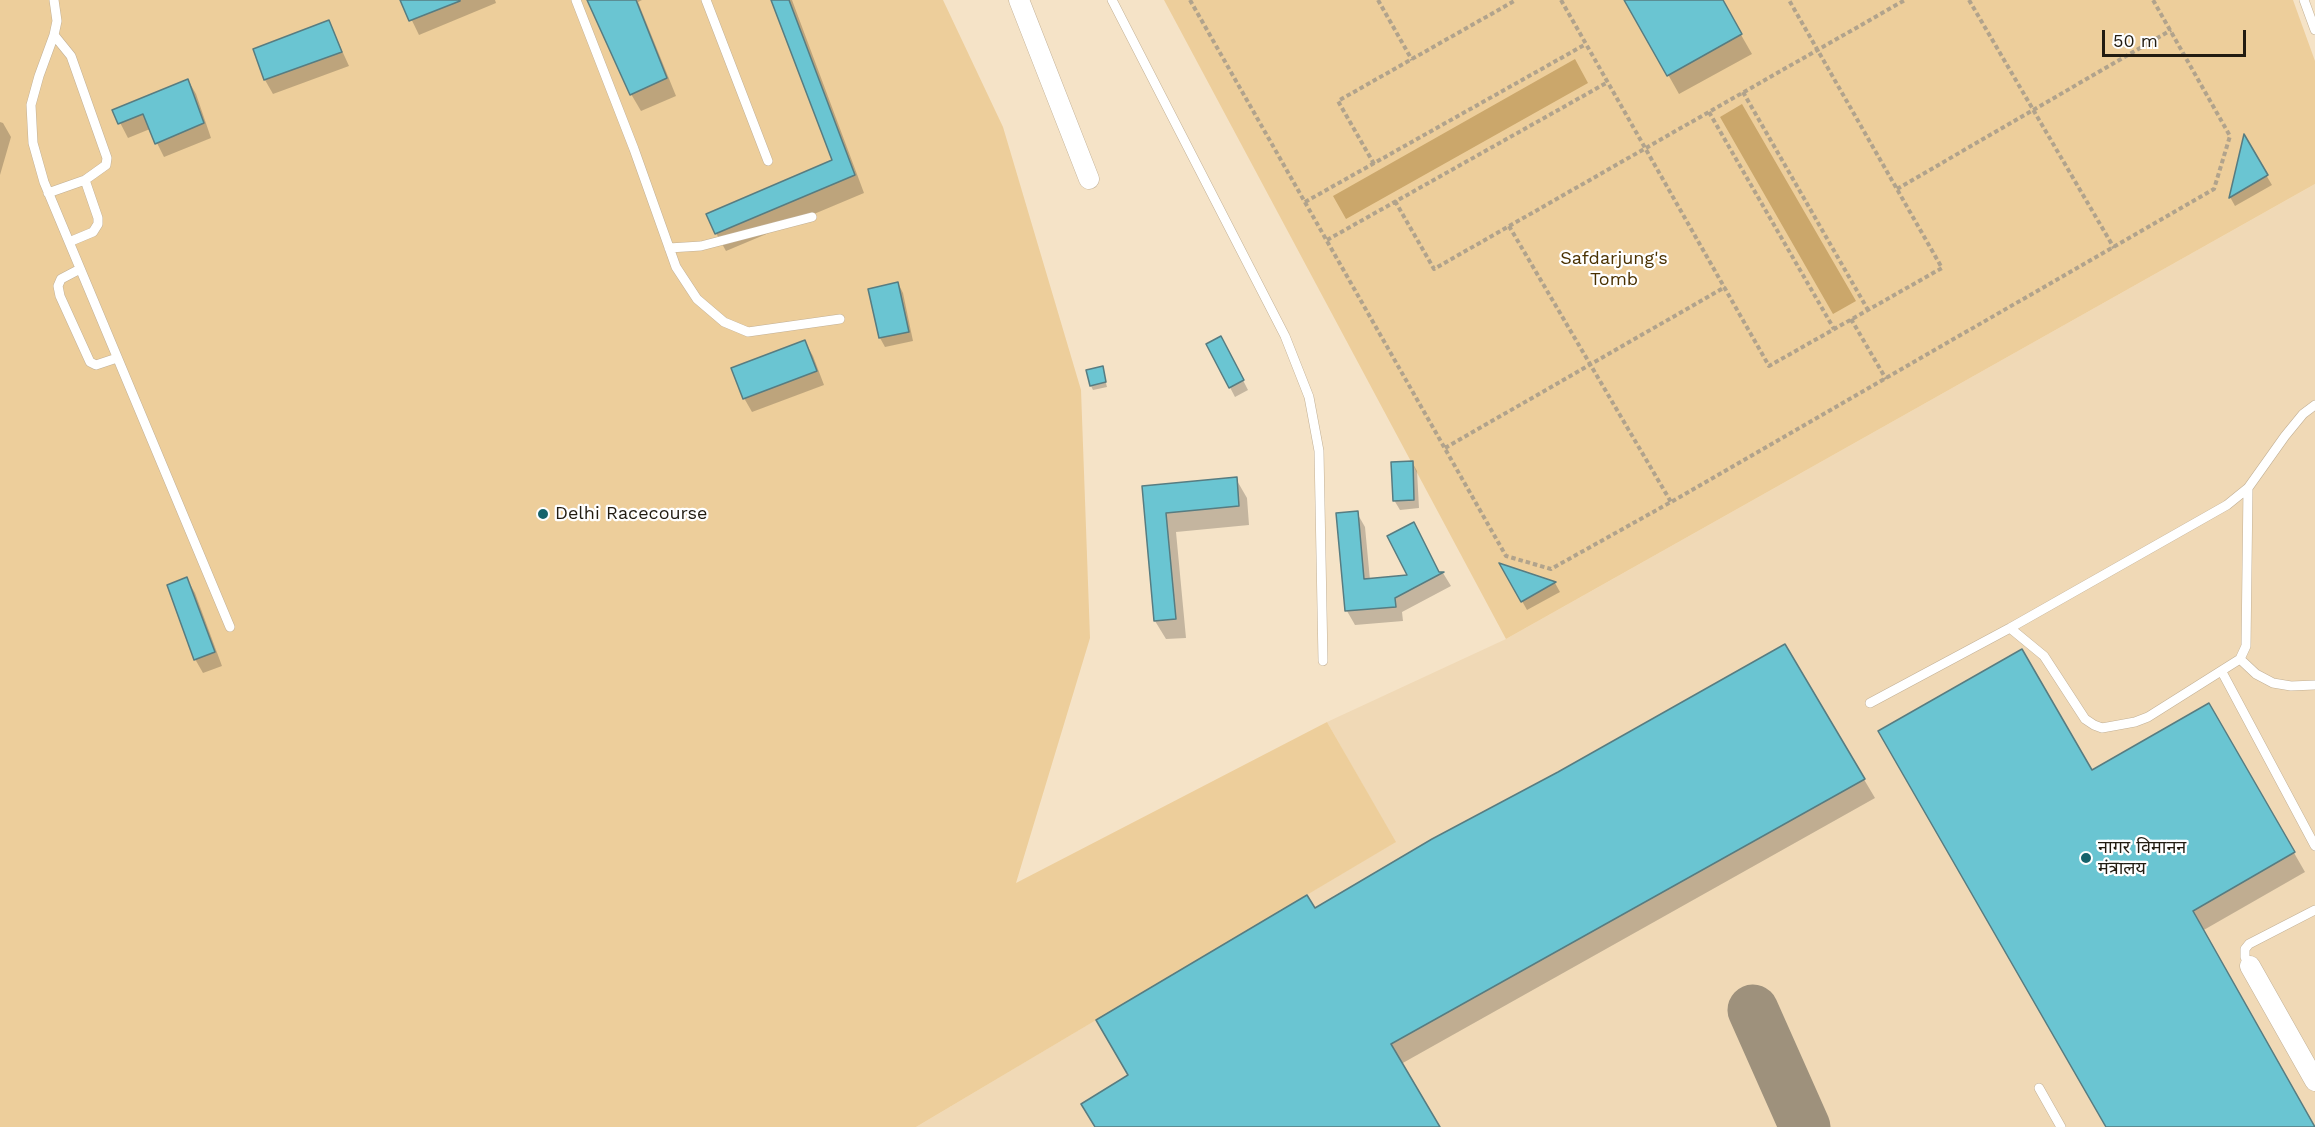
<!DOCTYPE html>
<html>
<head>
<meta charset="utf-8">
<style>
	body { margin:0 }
	#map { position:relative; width:2315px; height:1127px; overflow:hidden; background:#f5e3c7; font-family:"Work Sans",sans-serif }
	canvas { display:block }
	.scale { position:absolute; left:2102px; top:30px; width:144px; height:27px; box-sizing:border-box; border:3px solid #221c11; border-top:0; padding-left:8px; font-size:18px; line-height:21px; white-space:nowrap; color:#221c11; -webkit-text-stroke:4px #fff; paint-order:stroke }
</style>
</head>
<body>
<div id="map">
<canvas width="2315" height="1127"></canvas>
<div class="scale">50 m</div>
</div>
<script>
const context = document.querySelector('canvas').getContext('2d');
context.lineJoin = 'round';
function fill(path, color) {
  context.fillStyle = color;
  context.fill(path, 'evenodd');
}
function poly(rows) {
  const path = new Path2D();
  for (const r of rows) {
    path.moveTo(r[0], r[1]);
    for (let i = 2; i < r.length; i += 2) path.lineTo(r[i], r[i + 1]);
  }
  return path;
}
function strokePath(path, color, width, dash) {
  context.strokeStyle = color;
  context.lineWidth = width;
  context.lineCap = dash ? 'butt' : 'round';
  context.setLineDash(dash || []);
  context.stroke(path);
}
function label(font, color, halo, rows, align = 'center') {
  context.font = font + ' "Work Sans","Noto Sans Devanagari",sans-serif';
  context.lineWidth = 4.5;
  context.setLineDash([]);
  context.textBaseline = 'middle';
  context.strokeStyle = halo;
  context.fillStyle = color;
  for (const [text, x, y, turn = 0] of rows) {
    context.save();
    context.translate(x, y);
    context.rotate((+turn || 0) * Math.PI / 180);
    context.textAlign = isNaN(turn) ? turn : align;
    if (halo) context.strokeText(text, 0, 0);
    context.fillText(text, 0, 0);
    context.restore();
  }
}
fill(poly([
	[2315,184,2315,1127,916,1127,1395,842,1327,722,1506,639]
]), '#f0d9b6');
fill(poly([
	[0,0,943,0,1003,127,1081,390,1090,638,1016,883,1327,722,1396,842,916,1127,0,1127],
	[1164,0,2293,0,2315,61,2315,184,1506,639]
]), '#edce9b');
fill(poly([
	[1575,59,1588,83,1346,219,1333,196],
	[1742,104,1856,301,1833,314,1720,117]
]), '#cba76b');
fill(poly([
	[402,0,495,0,496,3,419,35],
	[589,0,642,0,638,2,676,96,641,111,631,94],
	[773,0,792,0,864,193,726,251,716,233,834,161],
	[1626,0,1721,0,1752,54,1679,94],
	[329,22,349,66,273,94,265,80,255,50],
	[188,80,196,94,211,138,164,157,150,129,128,138,114,111],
	[0,122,3,123,11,137,0,175],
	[2244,138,2272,185,2235,206,2230,197],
	[898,283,903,293,913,341,885,347,880,338],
	[805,342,813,356,824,385,752,412,744,398],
	[1208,345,1226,347,1248,390,1235,397],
	[1102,368,1107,387,1093,390,1091,386],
	[1412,462,1417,471,1419,508,1400,510,1394,500],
	[1236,479,1247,498,1249,525,1176,532,1186,638,1166,639,1155,621,1144,487],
	[1357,513,1365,527,1370,580,1443,573,1451,586,1402,612,1403,621,1355,625,1347,611,1338,515],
	[1502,565,1555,583,1560,592,1527,610],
	[187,579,195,593,222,666,203,673,195,659],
	[1785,646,1875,798,1401,1064,1438,1127,1096,1127,1130,1076,1314,910],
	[2209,705,2305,872,2202,931,2315,1127,2107,1127,2091,772]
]), '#0003');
strokePath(poly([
	[1753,1010,1805,1127]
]), '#9e917c', 51);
const building = poly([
	[400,0,460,0,460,1,409,21,400,0],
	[587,0,636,0,667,78,630,95,587,0],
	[771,0,789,0,855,175,715,234,706,214,832,160,771,0],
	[1624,0,1723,0,1742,34,1667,76,1624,0],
	[329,20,342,52,264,80,253,49,329,20],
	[188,79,204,123,155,144,143,114,118,124,112,110,188,79],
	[2244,134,2268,175,2229,198,2244,134],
	[898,282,909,332,879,338,868,289,898,282],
	[1221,336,1244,380,1229,388,1206,344,1221,336],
	[805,340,817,371,743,399,731,368,805,340],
	[1103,366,1106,382,1090,386,1086,370,1103,366],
	[1413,461,1414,500,1393,501,1391,462,1413,461],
	[1237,477,1239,506,1166,513,1176,619,1154,621,1142,486,1237,477],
	[1358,511,1364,579,1407,575,1387,536,1414,522,1439,572,1444,572,1395,598,1396,607,1345,611,1336,513,1358,511],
	[1499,563,1556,582,1521,602,1499,563],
	[187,577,215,652,194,660,167,585,187,577],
	[1785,644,1865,779,1391,1044,1440,1127,1095,1127,1081,1104,1128,1075,1096,1020,1307,895,1315,908,1432,839,1558,772,1785,644],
	[2022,649,2092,770,2209,703,2295,852,2193,911,2315,1127,2106,1127,1878,731,2022,649]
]);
fill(building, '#6ac5d2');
strokePath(building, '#577c81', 1.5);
const service = poly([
	[54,0,57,21,54,35,39,76,31,105,33,143,44,182,230,627],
	[576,0,634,149,676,267,697,299,724,322,748,332,840,319],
	[706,0,768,161],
	[1112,0,1285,336,1309,397,1319,451,1323,661],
	[2304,0,2315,30],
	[54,35,71,56,107,158,106,165,85,180,98,218,98,224,93,232,69,242],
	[48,193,85,180],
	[669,248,701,246,812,217],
	[80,269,61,279,58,286,60,296,90,362,96,365,117,358],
	[2010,628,2044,656,2085,719,2094,725,2102,728,2135,722,2148,717,2240,659,2246,646,2248,488],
	[2240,659,2256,674,2273,683,2291,686,2315,685],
	[2222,672,2315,846],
	[1870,703,2010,628,2227,505,2248,488,2285,436,2303,414,2315,405],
	[2250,966,2245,957,2245,949,2249,944,2315,910],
	[2039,1088,2061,1127]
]);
const minor = poly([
	[1019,0,1089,179],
	[2250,966,2315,1081]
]);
strokePath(service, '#c2b095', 10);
strokePath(minor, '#c2b095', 21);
strokePath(poly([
	[1190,0,1506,556,1551,569,1671,502,2214,189,2230,136,2153,0],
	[1378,0,1412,60],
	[1561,0,1769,366,1942,268,1789,0],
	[1969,0,2114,248],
	[1743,92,1868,310],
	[1709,112,1834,329],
	[1374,164,1338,101,1516,0],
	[1897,189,2171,30],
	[1395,201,1434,269,1905,0],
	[1305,202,1586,44],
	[1509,226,1671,502],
	[1327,240,1608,82],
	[1851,319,1886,379],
	[1445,448,1725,287]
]), '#b1a38c', 4, [4.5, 3]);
strokePath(service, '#fff', 9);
strokePath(minor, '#fff', 20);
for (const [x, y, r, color] of [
	[543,514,6,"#16636c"],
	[2086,858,6,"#16636c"]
]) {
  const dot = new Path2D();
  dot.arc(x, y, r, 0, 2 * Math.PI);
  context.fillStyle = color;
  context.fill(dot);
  strokePath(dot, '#fff', 2);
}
label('18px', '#4a3100', '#fff', [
	["Safdarjung's",1614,259],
	["Tomb",1614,280]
]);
label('18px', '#221c11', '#fff', [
	["Delhi Racecourse",555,514],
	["नागर विमानन",2098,848],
	["मंत्रालय",2098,869]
], 'left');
</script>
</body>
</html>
